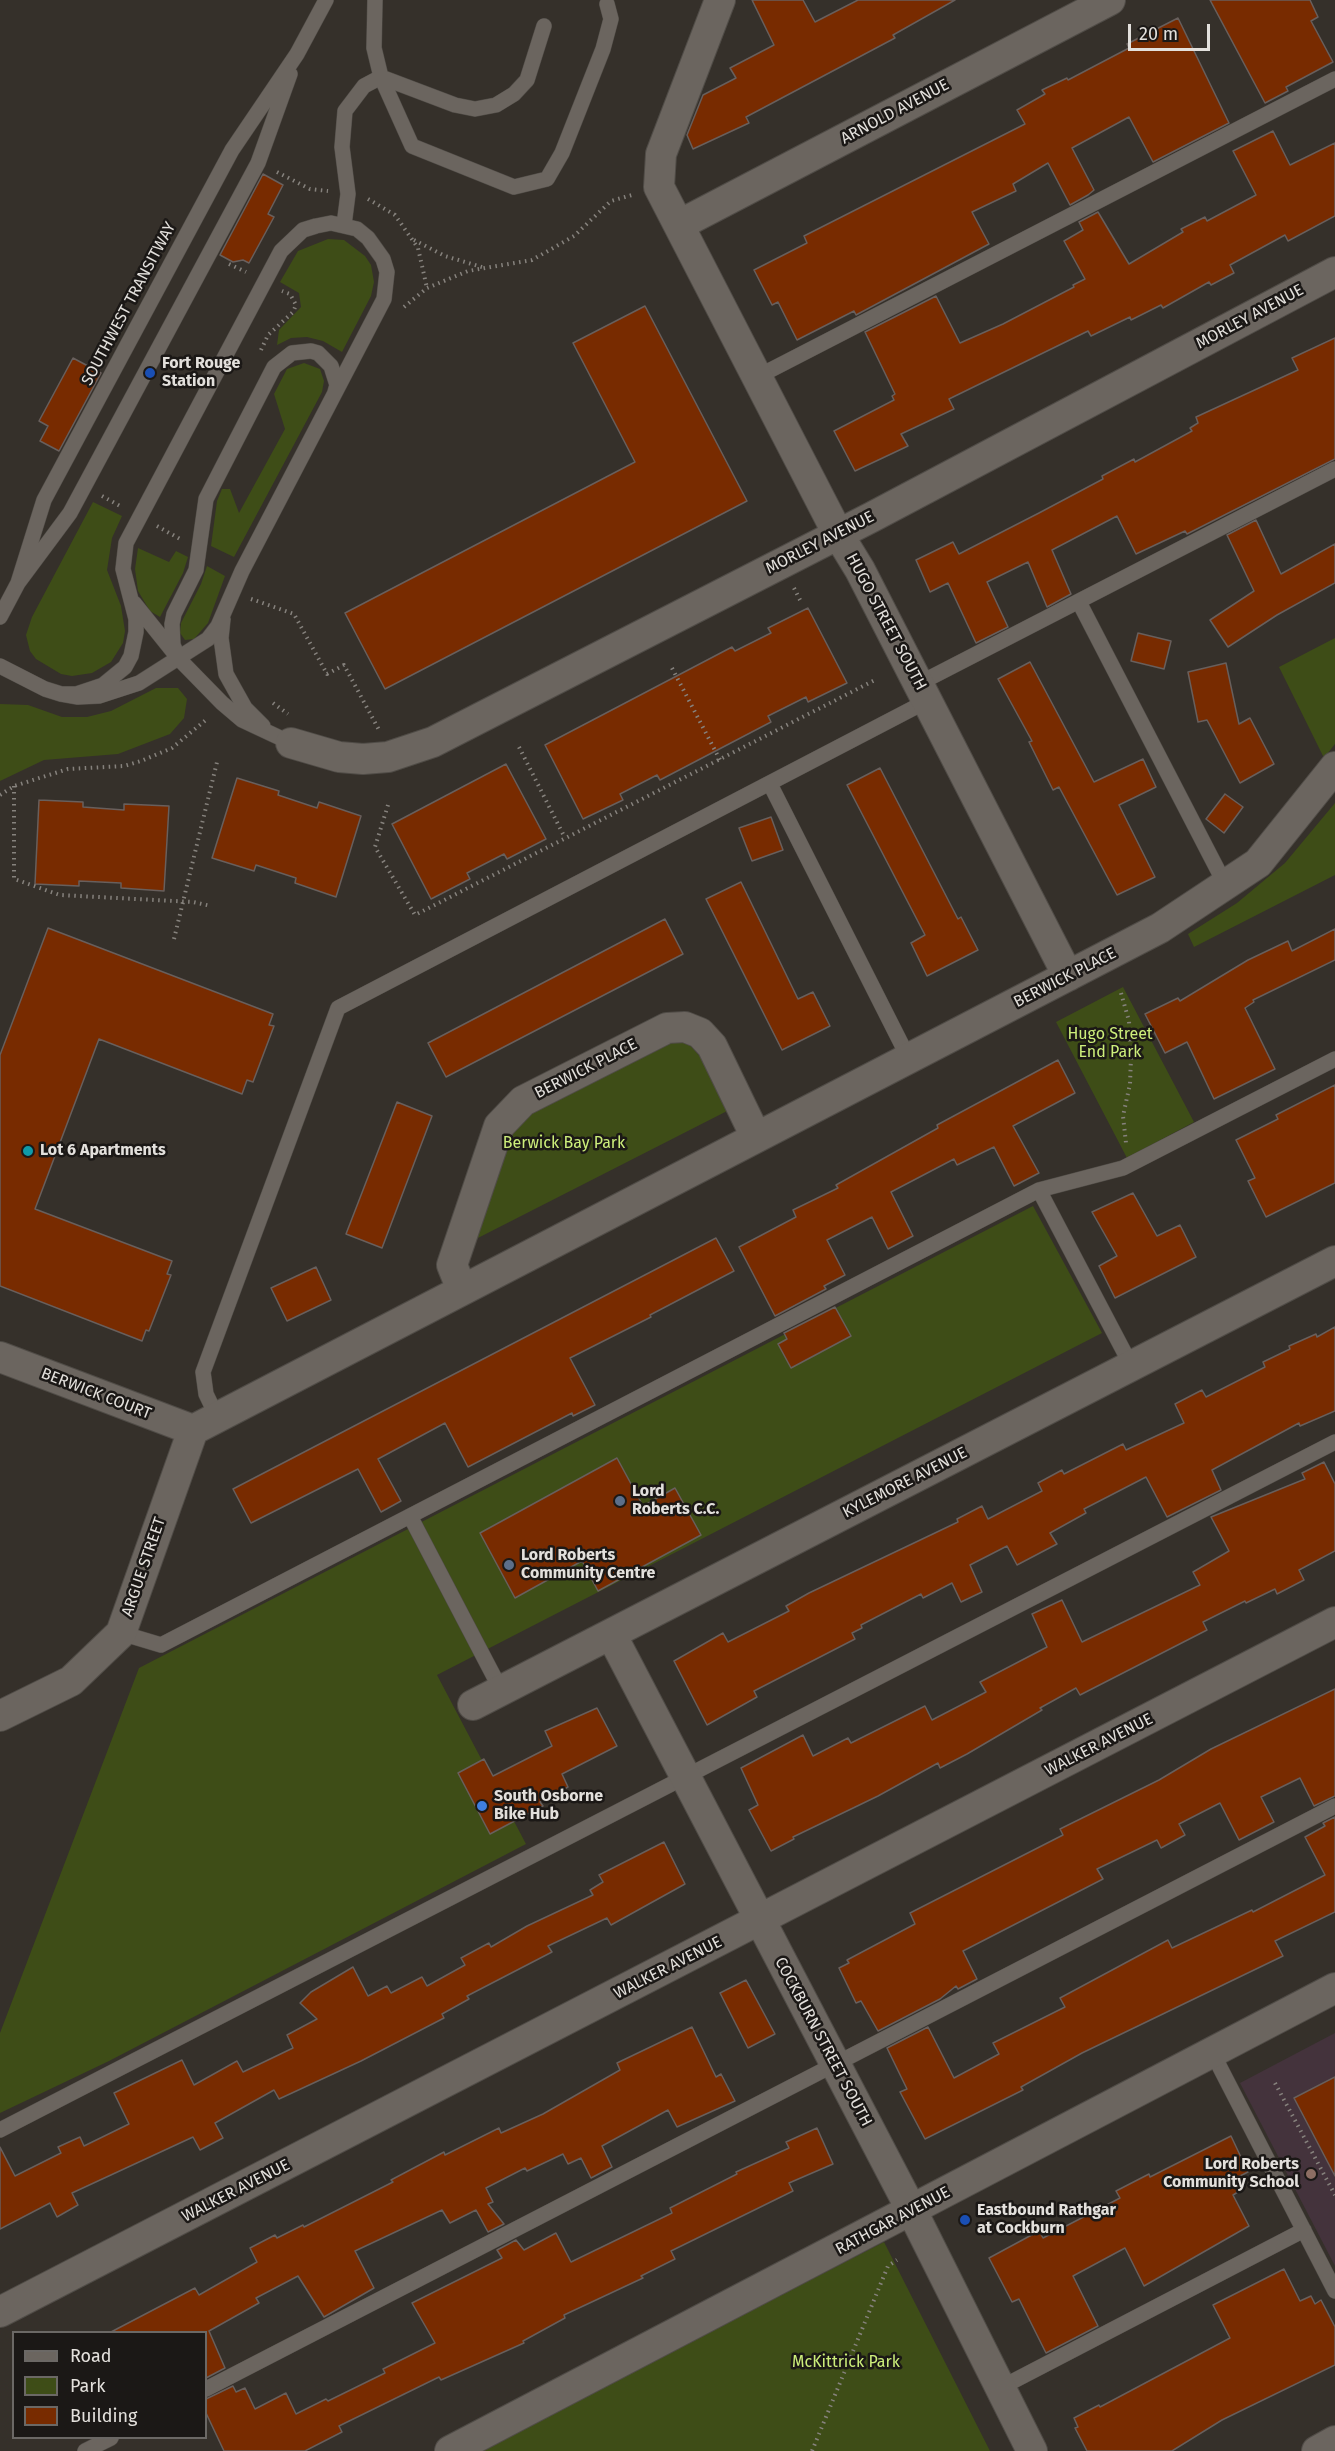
<!DOCTYPE html>
<html>
<head>
<meta charset="utf-8">
<style>
	body { margin:0 }
	#map { position:relative; width:1335px; height:2451px; overflow:hidden; background:#35302a; font-family:"Fira Sans",sans-serif }
	canvas { display:block }
	.legend { position:absolute; left:12px; top:2331px; width:195px; height:108px; box-sizing:border-box; background:#1b1816; border:2px solid #6b6865; margin:0; padding:8px 10px; list-style:none; font-size:18px; color:#e3e0dc }
	.legend li { display:flex; align-items:center; gap:12px; height:30px }
	.legend b { width:30px; border:2px solid #6b6865 }
	.scale { position:absolute; left:1128px; top:24px; width:82px; height:27px; box-sizing:border-box; border:3px solid #e3e0dc; border-top:0; padding-left:8px; font-size:18px; line-height:21px; white-space:nowrap; color:#e3e0dc; -webkit-text-stroke:4px #1b1816; paint-order:stroke }
</style>
</head>
<body>
<div id="map">
<canvas width="1335" height="2451"></canvas>
<ul class="legend">
<li><b style="height:8px;background:#6b655f"></b>Road</li>
<li><b style="height:16px;background:#3e4d17"></b>Park</li>
<li><b style="height:16px;background:#782b00"></b>Building</li>
</ul>
<div class="scale">20 m</div>
</div>
<script>
const context = document.querySelector('canvas').getContext('2d');
context.lineJoin = 'round';
function fill(path, color) {
  context.fillStyle = color;
  context.fill(path, 'evenodd');
}
function poly(rows) {
  const path = new Path2D();
  for (const r of rows) {
    path.moveTo(r[0], r[1]);
    for (let i = 2; i < r.length; i += 2) path.lineTo(r[i], r[i + 1]);
  }
  return path;
}
function strokePath(path, color, width, dash) {
  context.strokeStyle = color;
  context.lineWidth = width;
  context.lineCap = dash ? 'butt' : 'round';
  context.setLineDash(dash || []);
  context.stroke(path);
}
function label(font, color, halo, rows, align = 'center') {
  context.font = font + ' "Fira Sans",sans-serif';
  context.lineWidth = 5;
  context.setLineDash([]);
  context.textBaseline = 'middle';
  context.strokeStyle = halo;
  context.fillStyle = color;
  for (const [text, x, y, turn = 0] of rows) {
    context.save();
    context.translate(x, y);
    context.rotate((+turn || 0) * Math.PI / 180);
    context.textAlign = isNaN(turn) ? turn : align;
    if (halo) context.strokeText(text, 0, 0);
    context.fillText(text, 0, 0);
    context.restore();
  }
}
fill(poly([
	[1335,2033,1335,2266,1240,2083]
]), '#44333c');
fill(poly([
	[328,239,344,240,365,256,371,265,374,282,371,296,342,352,323,341,307,337,291,338,277,345,279,330,301,307,299,293,280,282,298,251],
	[304,363,320,369,324,381,322,392,234,557,211,546,217,501,222,489,230,489,239,513,285,429,274,394,287,369],
	[93,502,122,516,112,538,107,570,121,606,125,631,123,643,111,662,92,673,72,676,61,674,36,659,30,651,26,635,32,617],
	[138,548,169,562,176,551,188,557,183,573,160,617,150,611,138,591,135,569],
	[207,566,225,576,208,623,194,639,185,640,180,633,181,623,201,584],
	[1335,638,1335,744,1324,758,1279,667],
	[156,688,178,688,187,699,184,718,170,734,118,754,44,760,0,781,0,704,28,705,62,717,87,717,111,711],
	[1335,803,1335,875,1194,947,1188,934,1237,903,1285,863],
	[1123,987,1194,1122,1127,1158,1056,1022],
	[666,1043,688,1043,705,1062,731,1109,474,1240,512,1130,534,1109],
	[1033,1206,1102,1333,437,1675,526,1844,109,2061,0,2113,0,2033,139,1668],
	[884,2242,990,2451,479,2451]
]), '#3e4d17');
const building = poly([
	[752,0,803,0,815,22,858,0,955,0,893,35,895,38,746,117,749,123,693,149,687,135,703,95,736,78,730,68,774,45,752,0],
	[1210,0,1310,0,1318,17,1311,21,1333,62,1286,87,1288,91,1265,103,1210,0],
	[1178,18,1229,123,1153,162,1129,117,1072,148,1094,190,1088,195,1070,205,1048,163,1013,184,1016,191,972,212,989,244,856,315,854,311,797,340,778,302,772,305,754,270,807,243,804,236,1025,124,1017,110,1045,94,1042,90,1067,78,1068,80,1129,48,1127,44,1178,18],
	[1273,131,1290,165,1335,143,1335,216,1288,241,1285,235,1230,265,1234,273,1211,285,1209,282,1163,308,1161,305,1131,320,1130,317,1091,336,1088,331,949,399,954,409,901,434,908,446,855,471,834,431,894,400,892,396,895,394,865,332,936,296,960,343,1003,324,1074,287,1073,285,1085,279,1064,241,1083,230,1079,222,1098,212,1129,264,1183,232,1181,229,1205,217,1207,221,1256,195,1233,151,1273,131],
	[263,174,283,185,268,214,274,217,249,263,243,260,233,262,220,255,263,174],
	[645,306,747,501,385,689,345,613,635,462,573,343,645,306],
	[1335,338,1335,459,1187,534,1185,531,1136,554,1117,516,1052,550,1071,594,1047,607,1028,562,987,582,1008,627,976,643,948,583,930,592,916,560,953,542,959,554,1039,513,1103,479,1102,476,1134,459,1135,462,1192,431,1190,428,1198,423,1196,417,1298,370,1292,358,1335,338],
	[73,358,101,373,59,451,40,441,48,426,39,421,73,358],
	[1256,520,1281,574,1335,544,1335,583,1277,615,1228,647,1210,620,1254,591,1227,535,1256,520],
	[808,608,847,683,808,702,806,697,768,716,771,722,660,780,657,775,620,794,623,800,583,819,545,745,732,647,735,651,771,633,768,628,808,608],
	[1138,633,1171,641,1164,669,1131,661,1138,633],
	[1030,662,1094,782,1143,759,1156,787,1119,805,1155,877,1117,895,1059,787,1053,790,1029,742,1032,741,998,679,1030,662],
	[1226,663,1239,724,1250,718,1274,764,1240,783,1207,720,1198,722,1188,672,1226,663],
	[506,764,546,839,507,859,504,854,467,873,470,879,431,899,392,824,506,764],
	[880,768,958,919,961,917,978,950,927,976,911,943,925,935,847,785,880,768],
	[237,778,279,791,278,795,317,808,319,802,361,816,336,897,295,883,296,878,256,865,254,871,212,858,237,778],
	[1225,794,1243,807,1224,833,1206,819,1225,794],
	[39,800,83,802,83,807,124,810,124,804,169,806,164,891,121,888,121,883,79,881,79,886,35,884,39,800],
	[771,817,783,850,752,861,739,828,771,817],
	[741,882,798,999,813,992,830,1026,782,1050,706,899,741,882],
	[665,919,683,954,446,1077,428,1043,665,919],
	[48,928,273,1014,269,1025,274,1026,253,1082,247,1080,242,1094,99,1039,35,1209,172,1261,167,1274,171,1275,149,1331,146,1330,142,1341,0,1286,0,1055,48,928],
	[1335,929,1335,960,1253,1000,1254,1002,1245,1008,1275,1069,1214,1099,1187,1042,1165,1053,1145,1014,1178,998,1180,1001,1248,960,1288,941,1292,951,1335,929],
	[1058,1060,1075,1093,1013,1126,1039,1173,1014,1186,994,1147,957,1165,954,1159,891,1192,913,1236,888,1249,872,1217,827,1240,845,1275,824,1286,826,1289,775,1316,739,1247,796,1217,793,1210,838,1188,836,1185,938,1128,937,1125,1058,1060],
	[1335,1085,1335,1183,1266,1217,1248,1181,1255,1178,1236,1140,1278,1119,1276,1115,1335,1085],
	[397,1102,432,1116,382,1248,346,1234,397,1102],
	[1133,1193,1157,1236,1180,1225,1196,1257,1115,1298,1099,1266,1117,1256,1092,1212,1133,1193],
	[716,1238,734,1271,650,1315,651,1317,570,1358,595,1405,573,1416,572,1413,468,1467,445,1423,378,1459,401,1501,381,1512,358,1469,251,1523,233,1489,716,1238],
	[316,1267,331,1300,287,1321,271,1288,316,1267],
	[835,1307,851,1336,791,1368,778,1344,787,1339,784,1333,835,1307],
	[1335,1327,1335,1411,1300,1426,1299,1423,1212,1470,1221,1490,1167,1517,1146,1477,1084,1509,1086,1513,1050,1533,1057,1544,1017,1565,1007,1546,970,1565,982,1592,961,1602,952,1583,923,1598,921,1594,861,1625,862,1628,852,1633,855,1639,754,1691,757,1697,707,1725,674,1661,723,1633,728,1642,789,1611,786,1606,809,1593,958,1522,957,1519,982,1506,988,1519,1042,1491,1038,1483,1062,1470,1064,1474,1123,1444,1126,1450,1184,1423,1175,1404,1202,1390,1206,1397,1265,1367,1263,1362,1290,1349,1289,1346,1316,1334,1317,1337,1335,1327],
	[617,1458,643,1506,675,1488,701,1535,598,1591,582,1561,515,1598,480,1533,617,1458],
	[1324,1462,1335,1484,1335,1551,1299,1570,1304,1580,1277,1594,1275,1589,1246,1603,1245,1601,1203,1622,1207,1630,1080,1695,1076,1688,1040,1708,1042,1710,967,1754,940,1768,938,1763,878,1796,793,1837,794,1839,771,1851,749,1810,758,1805,741,1768,803,1735,813,1756,848,1738,851,1743,925,1706,932,1720,986,1692,980,1682,1047,1647,1032,1614,1062,1600,1082,1642,1200,1585,1193,1572,1229,1551,1211,1517,1305,1479,1302,1473,1324,1462],
	[1335,1689,1335,1796,1314,1806,1300,1778,1261,1797,1274,1822,1239,1840,1220,1803,1179,1824,1185,1835,1161,1848,1157,1840,1097,1869,1103,1879,963,1951,977,1979,958,1989,956,1986,940,1999,878,2031,861,2001,856,2003,839,1968,849,1963,847,1960,915,1924,910,1913,1063,1835,1060,1829,1159,1780,1211,1749,1335,1689],
	[597,1708,617,1746,562,1774,568,1787,540,1802,543,1806,490,1834,458,1773,484,1759,493,1776,552,1746,545,1731,597,1708],
	[1335,1817,1335,1912,1275,1941,1283,1956,1082,2053,1021,2087,1023,2090,925,2139,900,2092,907,2089,887,2048,928,2027,954,2078,999,2054,993,2043,1065,2007,1060,1998,1168,1940,1172,1948,1252,1910,1253,1912,1325,1875,1305,1837,1325,1826,1323,1823,1335,1817],
	[664,1842,685,1884,611,1925,607,1918,548,1946,552,1952,467,1996,469,1999,442,2014,444,2018,361,2061,279,2099,274,2090,215,2123,223,2138,200,2150,193,2137,72,2193,78,2205,57,2217,50,2203,0,2229,0,2147,15,2176,61,2153,58,2147,80,2137,84,2146,129,2124,114,2093,182,2060,194,2085,237,2061,243,2072,293,2048,287,2035,317,2019,300,2003,311,1992,353,1967,368,1996,387,1986,391,1993,422,1977,427,1986,465,1965,461,1958,489,1943,491,1947,527,1926,593,1895,590,1890,603,1882,599,1875,664,1842],
	[746,1980,775,2034,748,2048,720,1993,746,1980],
	[692,2027,716,2077,721,2074,735,2101,677,2127,668,2110,602,2146,612,2167,591,2178,581,2158,568,2164,563,2154,527,2171,525,2168,486,2188,493,2202,488,2204,504,2224,488,2232,476,2210,450,2223,442,2210,355,2251,374,2288,324,2317,298,2276,256,2298,259,2303,209,2331,225,2368,206,2378,206,2332,111,2332,195,2288,199,2295,257,2262,250,2248,275,2235,277,2238,303,2225,304,2227,393,2182,391,2180,444,2152,445,2155,499,2128,501,2133,543,2114,620,2070,617,2063,692,2027],
	[1335,2077,1335,2176,1294,2098,1335,2077],
	[817,2128,833,2164,789,2183,793,2191,671,2251,675,2259,641,2276,643,2278,564,2315,565,2318,523,2341,524,2343,441,2380,439,2377,339,2426,342,2432,305,2451,224,2451,206,2413,206,2399,233,2386,236,2392,245,2388,255,2409,286,2393,296,2414,326,2399,328,2401,385,2373,383,2369,435,2343,412,2303,502,2258,497,2250,516,2240,524,2250,556,2233,571,2262,672,2213,670,2208,737,2174,736,2172,789,2148,786,2142,817,2128],
	[1231,2136,1248,2172,1232,2180,1238,2192,1233,2195,1249,2226,1144,2286,1125,2248,1073,2276,1098,2326,1046,2353,1019,2299,1012,2302,989,2258,1039,2231,1043,2238,1120,2198,1116,2191,1149,2174,1150,2177,1231,2136],
	[1284,2269,1300,2301,1311,2296,1315,2304,1321,2300,1335,2327,1335,2365,1222,2420,1172,2451,1087,2451,1075,2428,1078,2427,1074,2418,1099,2405,1100,2407,1230,2338,1213,2305,1284,2269]
]);
fill(building, '#782b00');
strokePath(building, '#685f5c', 1.5);
const service = poly([
	[375,0,374,48,381,77,455,105,475,109,496,105,514,94,527,80,544,26],
	[344,225,348,194,342,147,345,111,364,86,381,77,412,146,514,187,547,179,562,153,603,49,611,19,607,4],
	[757,377,1335,79],
	[18,583,44,500,232,150,297,54,326,0],
	[1079,602,1226,886],
	[134,603,179,659,222,703,242,720,291,743],
	[0,617,18,583,70,513,258,163,290,74],
	[223,619,221,638,226,674,245,708,263,726],
	[179,659,173,645,172,624,174,614,196,570,206,499,274,367,292,353,311,351,318,353,331,366,337,385,335,392],
	[0,666,45,689,61,694,78,697,99,696,139,683,208,639,218,626,242,571,384,299,387,272,383,259,368,238,357,229,331,223,316,226,303,230,281,251,126,543,123,569,136,619,136,632,131,656,125,667,103,685,76,694,61,694],
	[918,684,1335,469],
	[770,784,909,1059],
	[1039,1190,1132,1367],
	[217,1417,206,1394,203,1372,338,1008,927,701],
	[410,1516,501,1690],
	[121,1633,161,1645,1039,1190,1123,1168,1335,1059],
	[1212,2052,1335,2291],
	[0,2130,1335,1442],
	[1000,2388,1304,2230],
	[206,2389,1335,1806],
	[85,2451,111,2438]
]);
const minor = poly([
	[720,0,661,154,659,187,838,534,860,570,1068,976],
	[679,225,1110,0],
	[291,743,339,757,363,759,388,757,433,742,872,517,1335,272],
	[462,1290,452,1265,499,1126,523,1101,667,1028,685,1027,700,1033,712,1046,756,1137],
	[0,1357,193,1430],
	[193,1430,1160,928,1258,863,1335,767],
	[611,1634,912,2211,1032,2451],
	[473,1705,1335,1261],
	[0,1716,71,1681,121,1633,193,1430],
	[0,2312,1335,1622],
	[450,2451,1335,1988],
	[1317,2451,1335,2441]
]);
strokePath(service, '#504c47', 16);
strokePath(minor, '#504c47', 32);
strokePath(poly([
	[277,172,310,189,328,191],
	[368,199,395,215,418,248,427,288],
	[414,240,445,256,485,268],
	[229,264,246,272],
	[404,307,427,288,468,271,532,260,574,236,611,201,632,195],
	[261,350,268,335,293,312,296,305,290,294,282,291],
	[102,496,122,507],
	[157,526,180,539],
	[794,588,800,600],
	[251,599,294,614,327,674,344,665,379,730],
	[672,668,720,760],
	[273,703,288,714],
	[519,747,565,838],
	[14,786,14,879,60,895,193,902,211,906],
	[0,795,14,786,68,769,124,766,141,761,172,748,207,719],
	[388,805,375,847,415,915,875,680],
	[174,939,217,762],
	[1121,993,1129,1021,1131,1057,1130,1084,1123,1116,1126,1143],
	[1275,2083,1335,2195],
	[812,2451,888,2266,897,2260]
]), '#86827d', 4, [1.5, 4.5]);
strokePath(service, '#6b655f', 15);
strokePath(minor, '#6b655f', 30);
for (const [x, y, r, color] of [
	[150,373,6,"#1a4fb4"],
	[28,1151,6,"#0f9aa8"],
	[620,1501,6,"#5c6f8a"],
	[509,1565,6,"#5c6f8a"],
	[482,1806,6,"#3f7fe0"],
	[1311,2174,6,"#8d6e63"],
	[965,2220,6,"#1a4fb4"]
]) {
  const dot = new Path2D();
  dot.arc(x, y, r, 0, 2 * Math.PI);
  context.fillStyle = color;
  context.fill(dot);
  strokePath(dot, '#1b1816', 2);
}
label('16px', '#e3e0dc', '#1b1816', [
	["ARNOLD AVENUE",895,112,-28],
	["SOUTHWEST TRANSITWAY",129,304,-62],
	["MORLEY AVENUE",1250,317,-28],
	["MORLEY AVENUE",820,543,-27],
	["HUGO STREET SOUTH",886,622,62],
	["BERWICK PLACE",1065,978,-27],
	["BERWICK PLACE",586,1069,-27],
	["BERWICK COURT",96,1394,21],
	["KYLEMORE AVENUE",905,1483,-27],
	["ARGUE STREET",144,1567,-71],
	["WALKER AVENUE",1099,1745,-27],
	["WALKER AVENUE",668,1968,-27],
	["COCKBURN STREET SOUTH",823,2042,62],
	["WALKER AVENUE",236,2191,-27],
	["RATHGAR AVENUE",893,2221,-28]
]);
label('bold 16px', '#e3e0dc', '#1b1816', [
	["Fort Rouge",162,364],
	["Station",162,382],
	["Lot 6 Apartments",40,1151],
	["Lord",632,1492],
	["Roberts C.C.",632,1510],
	["Lord Roberts",521,1556],
	["Community Centre",521,1574],
	["South Osborne",494,1797],
	["Bike Hub",494,1815],
	["Lord Roberts",1299,2165,"right"],
	["Community School",1299,2183,"right"],
	["Eastbound Rathgar",977,2211],
	["at Cockburn",977,2229]
], 'left');
label('16px', '#cdee7b', '#1b1816', [
	["Hugo Street",1110,1035],
	["End Park",1110,1053],
	["Berwick Bay Park",564,1144],
	["McKittrick Park",846,2363]
]);
</script>
</body>
</html>
